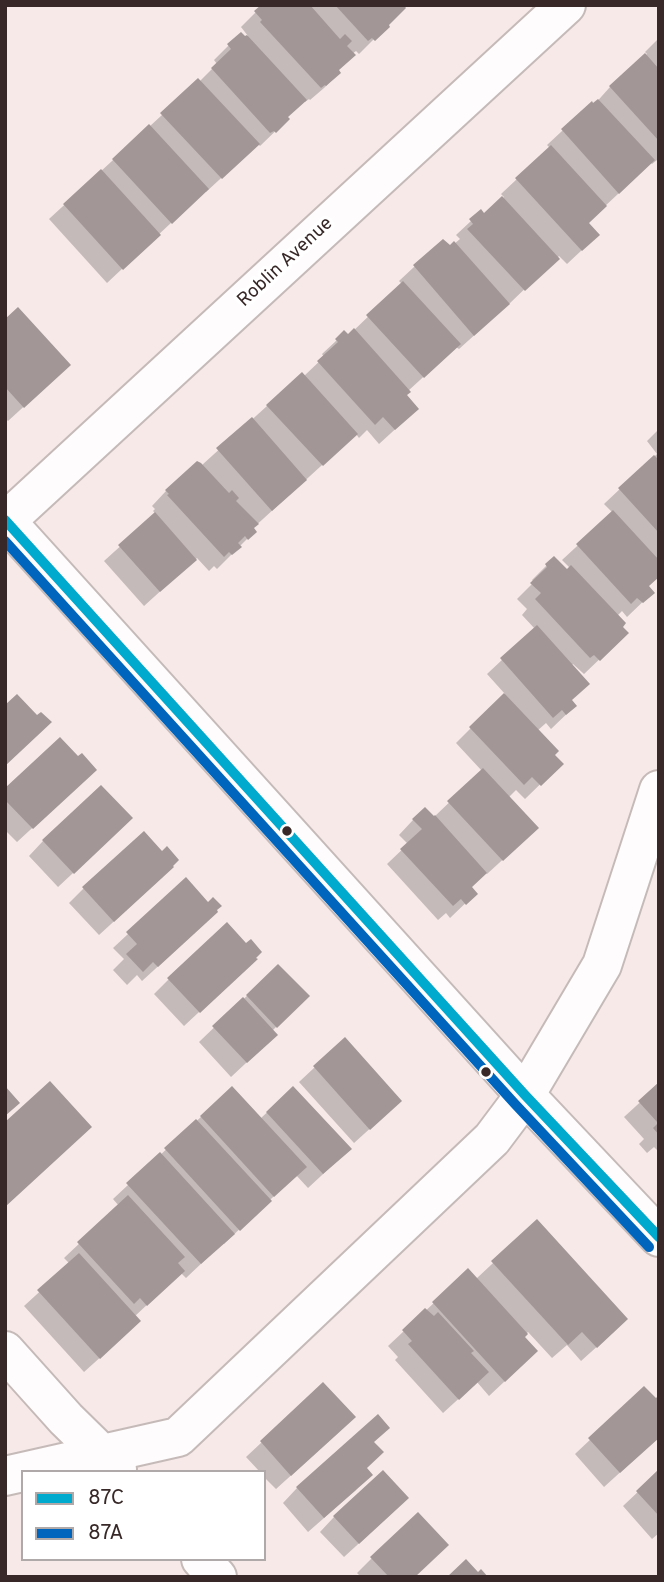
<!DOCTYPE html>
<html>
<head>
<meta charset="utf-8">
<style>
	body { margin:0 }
	#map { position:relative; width:664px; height:1582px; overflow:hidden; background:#f6e9e8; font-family:Overpass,sans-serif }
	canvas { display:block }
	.frame { position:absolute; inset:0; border:7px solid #382928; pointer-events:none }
	.legend { position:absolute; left:21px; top:1470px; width:245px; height:91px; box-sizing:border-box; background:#fff; border:2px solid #afa9a9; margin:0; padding:9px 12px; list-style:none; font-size:21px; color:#382928 }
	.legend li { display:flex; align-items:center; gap:14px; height:35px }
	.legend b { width:35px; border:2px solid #afa9a9 }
</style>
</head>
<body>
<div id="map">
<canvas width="664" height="1582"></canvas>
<div class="frame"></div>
<ul class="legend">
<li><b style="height:9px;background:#00a9ce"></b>87C</li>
<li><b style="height:9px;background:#0065bd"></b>87A</li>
</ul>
</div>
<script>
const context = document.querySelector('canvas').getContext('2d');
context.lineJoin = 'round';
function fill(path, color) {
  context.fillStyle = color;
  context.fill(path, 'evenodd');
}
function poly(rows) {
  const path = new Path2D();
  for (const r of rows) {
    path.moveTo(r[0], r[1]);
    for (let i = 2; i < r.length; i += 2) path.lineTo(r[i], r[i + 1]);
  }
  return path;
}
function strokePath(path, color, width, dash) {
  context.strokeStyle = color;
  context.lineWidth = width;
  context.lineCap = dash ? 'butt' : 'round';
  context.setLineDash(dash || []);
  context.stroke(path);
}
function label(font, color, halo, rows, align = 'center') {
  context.font = font + ' Overpass,sans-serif';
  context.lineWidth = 7;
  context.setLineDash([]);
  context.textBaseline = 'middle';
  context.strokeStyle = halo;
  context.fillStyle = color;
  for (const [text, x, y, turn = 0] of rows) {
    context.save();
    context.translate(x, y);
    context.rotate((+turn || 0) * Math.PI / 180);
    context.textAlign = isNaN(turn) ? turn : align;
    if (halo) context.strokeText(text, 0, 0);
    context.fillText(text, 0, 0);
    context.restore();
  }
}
fill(poly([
	[263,5,408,5,359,54,356,51,352,54,337,71,339,73,324,88,310,100,309,99,305,102,304,100,287,117,288,119,260,146,258,144,206,192,205,191,107,283,49,219,162,115,199,82,217,64,214,60,229,45,248,36,241,27],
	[659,38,659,162,657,160,652,164,651,163,587,223,583,249,567,264,559,256,509,304,459,349,456,347,408,391,405,395,402,423,379,444,367,430,359,438,356,434,252,529,254,532,217,569,214,566,209,571,197,558,144,606,104,561,156,514,153,511,155,509,152,506,166,491,202,465,267,406,303,377,324,357,322,354,337,340,348,336,402,284,399,281,414,267,443,241,449,247,454,244,460,239,456,235,471,221,484,215,504,197,501,194,550,148,547,145,591,104,593,106,610,87,647,54,645,52],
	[5,321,54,379,8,421,5,418],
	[659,429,659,558,657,560,647,587,652,593,627,617,622,611,617,616,620,627,627,633,584,674,573,664,571,666,570,700,575,706,551,729,546,723,537,731,553,755,561,764,525,799,516,790,508,798,522,842,487,874,485,872,470,887,475,894,450,918,446,913,438,920,387,864,408,844,399,835,413,820,433,818,482,771,456,743,505,694,487,674,535,629,522,615,527,609,517,599,534,582,532,580,554,558,567,571,570,568,562,560,613,513,604,504,657,454,647,441],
	[80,784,17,842,5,830,5,790],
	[116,833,58,887,29,856,43,841],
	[161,854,157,882,99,935,69,903,84,888],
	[186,880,201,927,142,981,137,975,127,985,113,970,124,959,113,948],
	[278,966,307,996,272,1031,261,1049,231,1077,199,1042],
	[241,973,184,1026,154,994,169,979],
	[345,1039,385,1115,354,1143,299,1082],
	[659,1085,659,1152,654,1147,647,1153,639,1144,644,1139,624,1117],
	[232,1088,260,1119,293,1088,335,1163,308,1188,296,1175,224,1244,223,1243,186,1278,181,1273,134,1317,124,1336,84,1372,24,1306,70,1264,64,1258,119,1206,113,1199],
	[537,1222,611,1334,581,1361,567,1345,552,1358,528,1332,523,1337,521,1366,489,1396,477,1382,443,1413,395,1360,398,1357,388,1346,468,1271,476,1279],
	[323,1385,339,1432,276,1489,264,1477,264,1472,260,1472,246,1457],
	[644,1389,659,1437,604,1487,575,1454],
	[373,1443,365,1468,356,1490,308,1532,283,1503,297,1488],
	[659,1472,659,1533,652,1539,623,1506],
	[392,1513,344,1557,320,1532,334,1517],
	[372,1558,413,1577,361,1577,357,1573]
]), '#0003');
fill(poly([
	[261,5,310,5,340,39,345,34,352,41,347,46,356,55,339,70,341,73,326,86,325,85,321,88,260,22,262,20,254,11],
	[335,5,403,5,406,8,389,25,390,27,375,41,372,38,368,41],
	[241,32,245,36,247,35,307,100,288,117,290,119,276,133,274,131,270,133,211,68,231,49,227,44],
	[645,53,659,69,659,141,609,86],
	[198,78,260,144,222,179,160,113],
	[598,99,655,160,619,194,561,129,592,101,593,103],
	[149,124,209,189,172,224,112,159],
	[551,145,607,206,589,223,600,235,582,251,515,178],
	[101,169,161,235,123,270,63,204],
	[502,196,560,259,525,291,467,229,473,224,469,219,481,209,484,213],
	[443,239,450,245,454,241,510,304,474,336,413,265],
	[403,281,461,344,424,378,366,315],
	[18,307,71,365,24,408,5,387,5,319],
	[354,328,411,392,407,395,419,409,395,430,383,417,375,425,317,361,338,342,335,339,344,330,348,334],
	[302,372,358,434,323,466,266,405],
	[252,417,307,480,272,511,216,448],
	[654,455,659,460,659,533,618,488],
	[197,461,201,463,229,493,232,490,239,498,236,501,259,524,254,528,257,532,248,540,245,536,238,543,242,547,232,555,229,552,224,557,167,495,169,494,165,490],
	[613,510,659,560,659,577,649,586,655,593,643,603,637,598,631,604,576,544],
	[155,512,197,560,160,592,118,545],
	[554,556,567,569,571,565,626,623,623,627,629,633,600,661,594,655,590,658,535,599,541,593,530,583,547,567,545,564],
	[537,625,590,684,572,700,577,706,566,715,562,710,553,718,500,658],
	[504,693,559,751,555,755,564,764,541,786,532,777,524,785,469,727],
	[17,694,37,715,41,712,52,722,5,766,5,705],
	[60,737,78,756,82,753,97,770,33,829,5,800,5,788],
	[483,768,539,828,503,861,447,801],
	[101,785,133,818,74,874,42,840],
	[425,807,434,816,435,815,487,873,472,887,478,894,466,905,461,899,453,906,400,849,422,829,412,819],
	[144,831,162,851,167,846,179,860,173,866,174,867,114,922,82,887],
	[186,877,208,902,213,897,222,906,217,910,218,912,158,967,153,962,143,972,126,954,137,944,126,932],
	[227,922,246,943,251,939,262,952,256,958,258,959,200,1013,167,978],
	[278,964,310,996,277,1028,246,995],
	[243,997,278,1035,247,1063,212,1026],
	[345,1037,402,1101,370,1130,313,1066],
	[50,1081,92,1127,5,1207,5,1122],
	[659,1082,659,1135,653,1128,658,1123,638,1101],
	[5,1086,20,1103,5,1116],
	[232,1086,307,1167,274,1197,200,1116],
	[293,1086,352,1149,323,1174,266,1112],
	[196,1119,272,1201,240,1231,164,1148],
	[160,1152,235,1234,201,1264,126,1183],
	[128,1195,185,1257,178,1263,185,1271,147,1306,140,1298,134,1304,77,1242],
	[537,1219,628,1319,597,1348,582,1332,568,1345,491,1261],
	[79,1253,141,1321,100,1359,37,1290],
	[468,1268,528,1334,525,1337,538,1351,505,1382,432,1302],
	[425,1308,434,1316,438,1312,474,1351,471,1353,489,1372,459,1400,408,1344,412,1341,402,1330],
	[323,1382,356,1417,291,1476,260,1441],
	[644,1386,656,1398,659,1395,659,1438,620,1473,588,1438],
	[378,1414,390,1428,374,1442,384,1452,367,1468,373,1475,324,1518,296,1487],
	[659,1469,659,1516,636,1491],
	[383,1470,409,1498,359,1544,333,1516],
	[418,1512,449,1545,415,1577,389,1577,370,1557],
	[466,1559,478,1572,481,1569,488,1577,447,1577]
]), '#a29696');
const minor = poly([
	[6,521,566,5],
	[5,1351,66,1419,117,1469],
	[5,1476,178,1437,492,1139,525,1095,602,965,659,790],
	[201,1559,217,1577]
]);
const tertiary = poly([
	[5,520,525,1095,659,1237]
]);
strokePath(minor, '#c6bab9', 42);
strokePath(tertiary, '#c6bab9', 42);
strokePath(minor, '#fefcfc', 38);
strokePath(tertiary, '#fefcfc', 38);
strokePath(poly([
	[5,520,525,1095,659,1237]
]), '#00a9ce', 10);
strokePath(poly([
	[5,541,515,1104,649,1247]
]), '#0065bd', 10);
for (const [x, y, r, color] of [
	[287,831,6,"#382928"],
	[486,1072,6,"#382928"]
]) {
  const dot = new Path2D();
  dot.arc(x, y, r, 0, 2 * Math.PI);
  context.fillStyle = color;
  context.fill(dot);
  strokePath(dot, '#fff', 2.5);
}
label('19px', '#382928', '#fff', [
	["Roblin Avenue",286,263,-43]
]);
</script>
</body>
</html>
